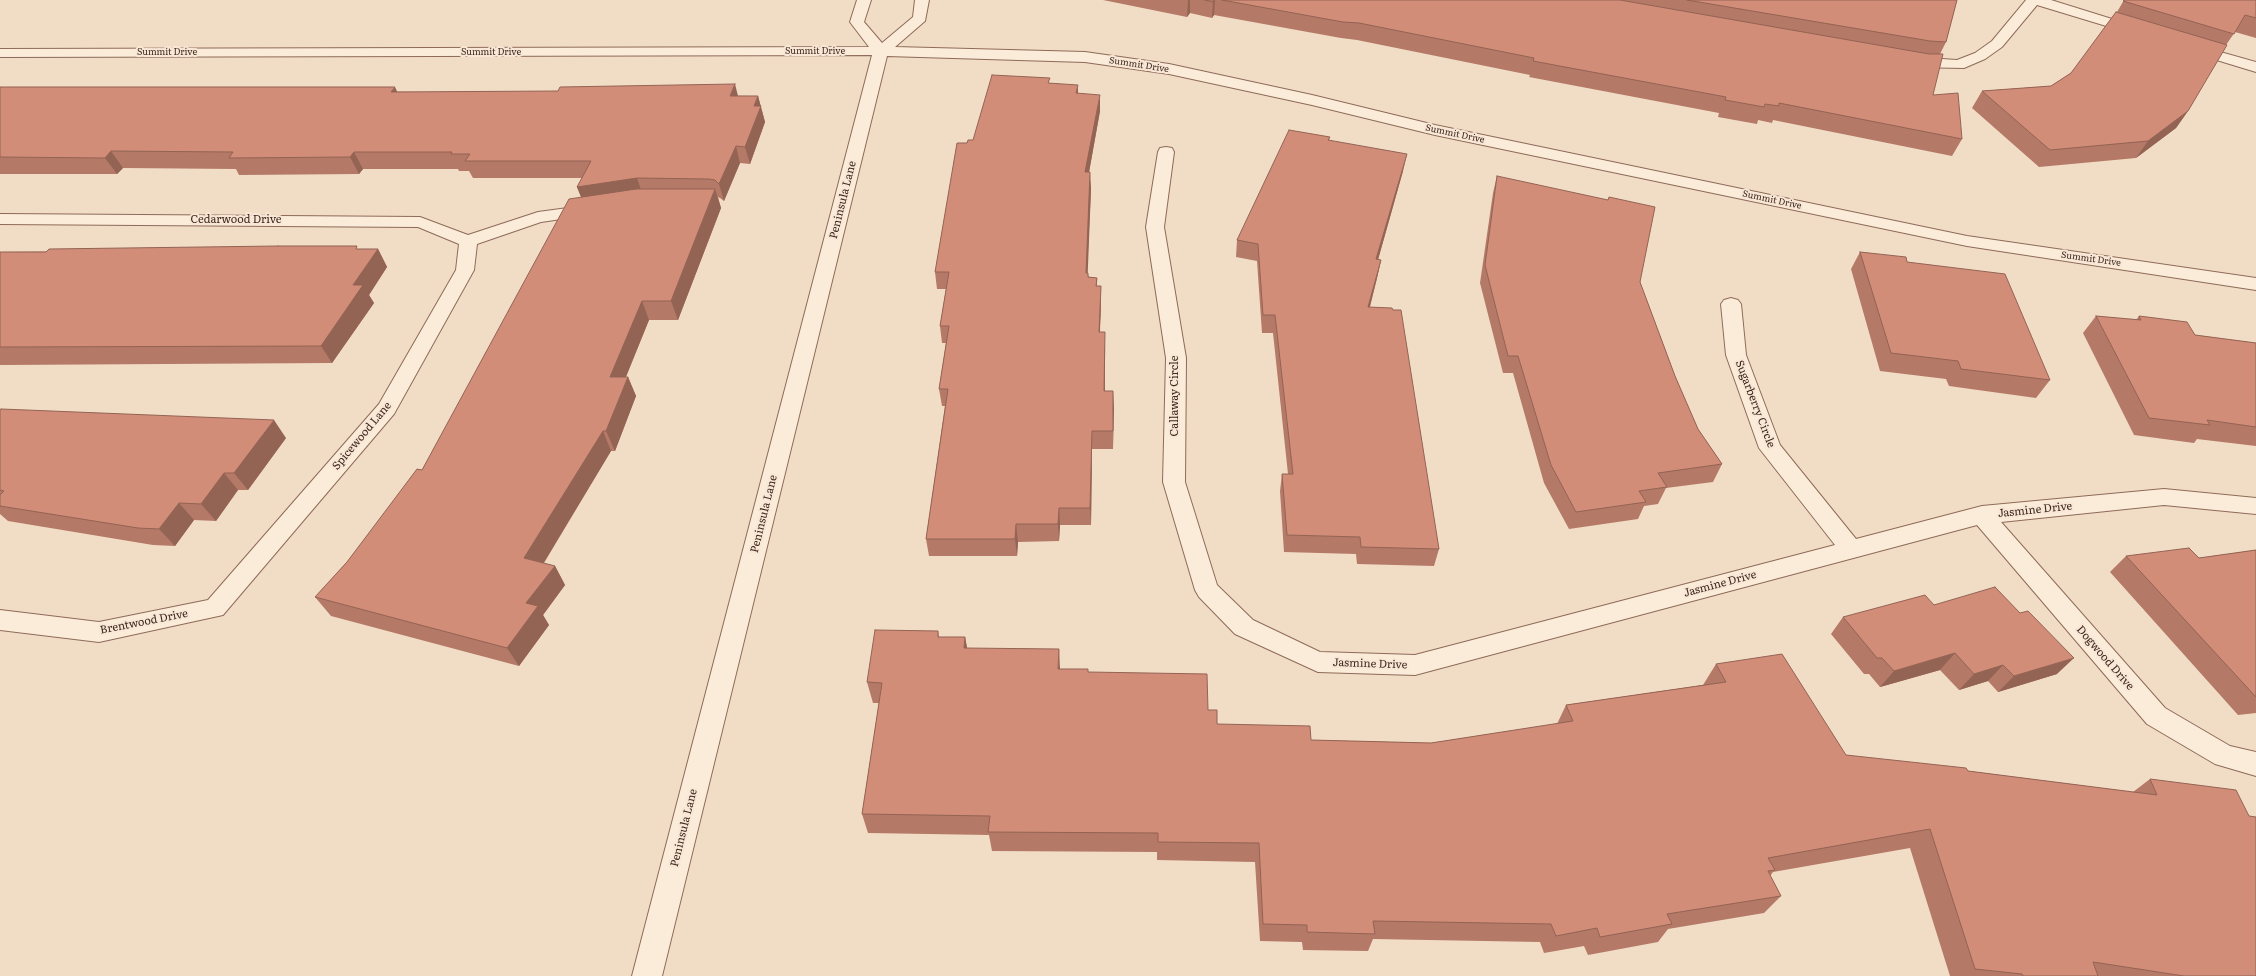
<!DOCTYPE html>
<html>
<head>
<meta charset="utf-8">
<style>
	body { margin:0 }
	canvas { display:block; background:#f1dcc5 }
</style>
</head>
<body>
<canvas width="2256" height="976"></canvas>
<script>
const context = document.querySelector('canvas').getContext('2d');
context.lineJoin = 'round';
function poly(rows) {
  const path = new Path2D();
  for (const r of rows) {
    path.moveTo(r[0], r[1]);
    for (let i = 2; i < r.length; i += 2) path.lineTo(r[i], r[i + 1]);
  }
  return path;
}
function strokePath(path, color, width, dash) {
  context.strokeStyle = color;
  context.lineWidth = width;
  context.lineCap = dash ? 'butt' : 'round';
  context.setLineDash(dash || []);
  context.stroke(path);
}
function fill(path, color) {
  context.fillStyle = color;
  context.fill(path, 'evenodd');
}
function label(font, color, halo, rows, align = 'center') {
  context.font = font + ' Literata,serif';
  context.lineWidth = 4;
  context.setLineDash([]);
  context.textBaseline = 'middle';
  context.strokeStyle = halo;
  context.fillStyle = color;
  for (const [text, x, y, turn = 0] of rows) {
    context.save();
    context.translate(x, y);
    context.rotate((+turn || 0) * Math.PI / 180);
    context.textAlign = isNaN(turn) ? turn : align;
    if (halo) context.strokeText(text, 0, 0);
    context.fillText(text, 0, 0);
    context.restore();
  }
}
const minor = poly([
	[857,0,871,0,864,22,882,43,913,17,915,0,929,0,925,21,895,47,1085,52,1169,64,1312,95,1435,125,1967,236,2256,278,2256,290,1967,246,1435,135,1312,105,1169,74,1085,62,887,56,662,976,632,976,872,55,0,57,0,49,869,47,850,22,857,0],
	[2026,0,2051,0,2141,28,2143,31,2136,35,2037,5,2002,47,1985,59,1964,68,1911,67,1906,65,1903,62,1906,59,1911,57,1957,60,1975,53,1992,41,2026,0],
	[2192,44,2256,62,2256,72,2187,51,2185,48,2187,45,2192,44],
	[1166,147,1172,148,1174,152,1164,227,1186,358,1185,482,1217,585,1253,620,1320,652,1415,655,1835,545,1759,448,1726,355,1721,304,1724,300,1731,298,1738,300,1741,304,1746,355,1780,445,1856,539,1982,506,2164,489,2256,498,2256,514,2164,505,2001,522,2165,708,2230,746,2256,752,2256,776,2215,764,2147,724,1977,525,1415,675,1318,672,1235,634,1199,597,1195,590,1163,482,1166,358,1146,227,1158,152,1160,148,1166,147],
	[590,205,596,206,599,210,596,214,541,222,477,244,474,270,394,414,223,615,99,642,0,630,0,610,99,622,208,600,379,404,456,270,459,244,418,227,0,224,0,214,420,217,468,235,538,212,590,205]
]);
strokePath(minor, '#8e6b59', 2);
fill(minor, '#fbebd9');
fill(poly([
	[1103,0,1957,0,1946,42,1940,54,1933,95,1962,139,1952,156,1773,120,1772,123,1758,120,1757,124,1718,117,1719,113,1529,77,1530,75,1357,40,1341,38,1214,15,1212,18,1190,13,1187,17],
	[2124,0,2256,0,2256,38,2235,32,2226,45,2188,111,2176,128,2136,158,2039,167,1972,108,1982,91,2051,86,2071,73,2117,12],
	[1050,83,1078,94,1100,111,1089,172,1091,189,1087,273,1089,277,1097,278,1097,286,1101,303,1100,332,1105,349,1105,391,1113,391,1113,449,1092,449,1091,525,1060,525,1059,541,1018,542,1017,556,929,556,926,539,945,406,942,406,939,389,946,343,942,343,940,326,946,289,937,289,935,272,967,143,973,140],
	[0,87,758,96,765,122,750,164,740,163,724,201,720,198,718,197,721,208,678,320,649,320,626,377,628,377,636,396,615,451,611,451,544,563,555,566,565,585,543,615,549,625,519,666,331,616,315,597,347,562,422,470,581,197,577,187,582,178,473,178,469,171,459,171,458,169,363,169,359,174,239,175,236,169,123,168,117,174,0,174],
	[1330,137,1329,140,1403,171,1378,260,1381,260,1377,278,1370,307,1439,549,1434,566,1357,564,1356,554,1284,552,1280,491,1282,474,1288,474,1273,333,1262,333,1257,261,1236,257,1237,240],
	[1497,176,1640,282,1675,376,1698,429,1722,464,1713,482,1666,488,1658,504,1644,506,1638,519,1569,529,1544,483,1513,373,1503,373,1480,283,1493,193],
	[359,249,378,249,387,267,369,295,374,303,332,363,0,365,0,252],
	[1860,252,1907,262,2050,380,2036,398,1949,386,1946,379,1880,371,1851,269],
	[2096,316,2136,320,2139,316,2195,335,2256,343,2256,446,2197,439,2194,443,2134,435,2083,333],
	[0,410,286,438,248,490,238,490,216,521,194,520,175,546,153,545,8,521,0,514],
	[2256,550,2256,713,2238,715,2110,572,2126,556,2199,558],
	[1934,605,2057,674,1998,692,1988,681,1959,690,1940,670,1880,687,1869,674,1864,674,1831,634,1843,617],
	[938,631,939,637,965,637,967,648,1060,669,1088,672,1208,710,1217,724,1311,740,1431,743,1557,724,1566,705,1703,685,1716,664,1846,755,1968,771,2133,792,2150,779,2256,976,1950,976,1910,848,1773,872,1770,876,1781,896,1764,913,1668,929,1658,942,1588,955,1584,946,1544,953,1540,942,1373,939,1368,951,1303,950,1302,942,1260,941,1255,862,1157,860,1157,852,992,851,989,835,868,833,862,814,879,703,873,703,867,682]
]), '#b57967');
fill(poly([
	[1188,0,1190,0,1190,13,1187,17,1188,1],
	[1214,0,1215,0,1214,15,1212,18,1213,2],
	[735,84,739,100,730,96],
	[1078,85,1078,101,1076,93],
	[395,87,403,104,391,92],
	[1100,95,1100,111,1086,189,1085,172],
	[758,96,765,122,750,164,745,147,754,106],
	[2188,111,2176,128,2136,158,2148,141],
	[736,146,740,163,724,201,719,184],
	[111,151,123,168,117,174,105,158],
	[354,152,363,169,359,174,350,157],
	[1407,154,1403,171,1373,277,1376,259],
	[1090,172,1091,189,1087,291,1086,273],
	[637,178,643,196,584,204,577,187],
	[715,189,721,208,678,320,671,301],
	[378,249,387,267,369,295,374,303,332,363,321,346,353,285],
	[1381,260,1377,278,1365,325,1368,307],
	[1101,286,1101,303,1099,349,1099,332],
	[642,301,649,320,618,396,610,377],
	[1105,332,1105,408,1104,391],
	[628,377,636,396,615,451,606,431],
	[1113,391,1114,408,1113,449],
	[274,420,286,438,248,490,234,473],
	[603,431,611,451,535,577,524,558],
	[1092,431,1092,449,1091,525,1090,508],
	[224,473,238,490,216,521,201,504],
	[179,503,194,520,175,546,159,529],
	[1059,508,1060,525,1059,541,1058,524],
	[1016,524,1018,542,1017,556,1015,539],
	[555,566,565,585,543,615,549,625,519,666,507,648,526,603],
	[965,637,969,658,964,648],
	[1059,649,1060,669,1058,669],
	[1955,653,1940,670,1880,687,1894,671],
	[2074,658,2057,674,1998,692,2014,676],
	[2003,665,1988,681,1959,690,1974,674]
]), '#936354');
const building = poly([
	[1205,0,1214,0,1213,2,1205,0],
	[1222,0,1620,0,1929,54,1943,54,1933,95,1958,93,1962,139,1779,103,1779,106,1765,104,1764,107,1725,100,1726,97,1533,61,1534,58,1359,23,1343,22,1222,0],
	[1687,0,1957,0,1946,42,1930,41,1687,0],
	[2124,0,2256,0,2256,18,2245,15,2234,34,2123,1,2124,0],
	[2116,12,2227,45,2188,111,2148,141,2050,150,1982,91,2051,86,2071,73,2116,12],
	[992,75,1050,78,1048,83,1078,85,1076,93,1100,95,1085,172,1090,172,1086,273,1088,273,1088,277,1097,278,1096,286,1101,286,1099,332,1105,332,1104,391,1113,391,1113,431,1092,431,1090,508,1059,508,1058,524,1016,524,1015,539,926,539,948,389,939,389,949,326,940,326,949,272,935,272,957,143,967,143,968,140,973,140,992,75],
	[735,84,730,96,758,96,754,106,761,106,745,147,736,146,719,184,715,180,709,179,637,178,577,187,591,161,465,161,470,154,451,154,452,152,354,152,350,157,229,158,233,152,111,151,105,158,0,157,0,87,395,87,391,92,558,91,560,87,735,84],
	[1289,130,1330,137,1328,140,1407,154,1376,259,1381,260,1368,307,1392,308,1393,310,1401,310,1439,549,1361,547,1360,537,1287,535,1282,474,1293,474,1275,315,1263,315,1258,244,1237,240,1289,130],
	[1497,176,1608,200,1609,197,1655,207,1640,282,1675,376,1698,429,1722,464,1658,473,1667,487,1639,491,1646,502,1576,512,1551,465,1518,356,1508,356,1485,265,1497,176],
	[636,189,715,189,671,301,642,301,610,377,628,377,606,431,603,431,524,558,555,566,526,603,538,606,507,648,315,597,347,562,417,469,422,470,569,199,636,189],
	[278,246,357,246,356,249,378,249,353,285,363,285,321,346,0,347,0,252,46,252,49,249,278,246],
	[1860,252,1906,257,1907,262,2005,274,2050,380,1961,369,1958,361,1891,353,1860,252],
	[2096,316,2141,320,2139,316,2187,322,2195,335,2256,343,2256,427,2207,420,2210,425,2149,418,2096,316],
	[1,409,274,420,234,473,224,473,201,504,179,503,159,529,138,528,0,506,0,495,4,491,0,490,0,410,1,409],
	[2189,548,2199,558,2256,550,2256,697,2126,556,2189,548],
	[1995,587,2020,613,2028,611,2074,658,2014,676,2003,665,1974,674,1955,653,1894,671,1882,658,1877,658,1843,617,1925,595,1934,605,1995,587],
	[875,630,938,631,938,637,965,637,964,648,1059,649,1058,669,1088,669,1088,672,1207,674,1208,710,1217,710,1217,724,1310,726,1311,740,1431,743,1573,721,1566,705,1726,682,1716,664,1782,654,1846,755,1966,768,1968,771,2157,795,2150,779,2236,790,2249,816,2256,817,2256,976,2184,976,2093,962,2098,976,2023,976,2022,974,1975,969,1930,829,1768,858,1775,870,1768,871,1781,896,1667,914,1672,924,1600,937,1597,928,1556,936,1551,924,1373,921,1375,934,1307,932,1307,925,1263,924,1259,843,1158,842,1158,833,988,832,990,816,862,814,882,683,867,682,875,630]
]);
fill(building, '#d28d78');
strokePath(building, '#936354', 1);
label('9px', '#3d271e', '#f8e7d5', [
	["Summit Drive",815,51],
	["Summit Drive",167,52],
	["Summit Drive",491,52],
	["Summit Drive",1139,65,9],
	["Summit Drive",1455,134,12],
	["Summit Drive",1772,200,12],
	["Summit Drive",2091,259,8]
]);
label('11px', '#3d271e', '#f8e7d5', [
	["Peninsula Lane",843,200,-76],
	["Cedarwood Drive",236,220],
	["Callaway Circle",1175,396,-90],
	["Sugarberry Circle",1755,404,69],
	["Spicewood Lane",362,436,-50],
	["Jasmine Drive",2035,510,-6],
	["Peninsula Lane",764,514,-76],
	["Jasmine Drive",1720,584,-15],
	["Brentwood Drive",144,622,-11],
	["Dogwood Drive",2105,658,49],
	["Jasmine Drive",1370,664,2],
	["Peninsula Lane",684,828,-76]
]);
</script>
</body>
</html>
